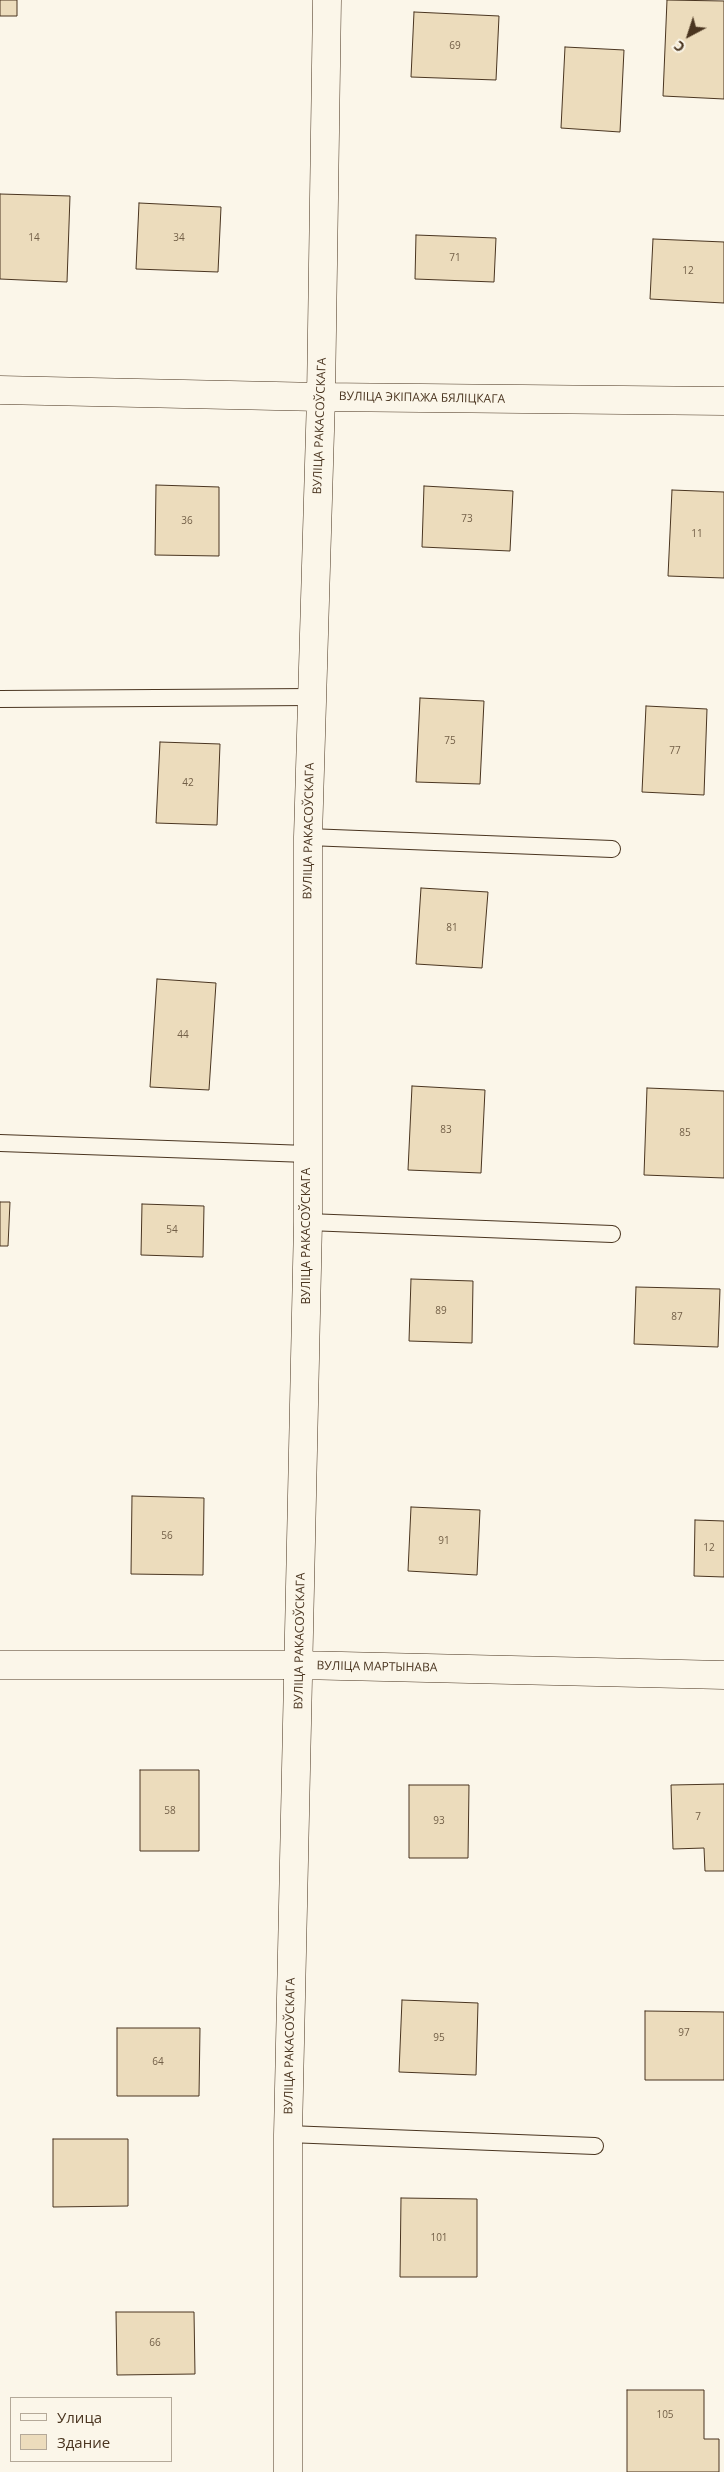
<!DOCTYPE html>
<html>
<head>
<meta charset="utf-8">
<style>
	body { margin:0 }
	#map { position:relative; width:724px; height:2472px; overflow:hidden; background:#fbf6e9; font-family:"Open Sans",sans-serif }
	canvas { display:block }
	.legend { position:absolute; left:10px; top:2397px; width:162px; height:65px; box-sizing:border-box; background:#fbf6e9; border:1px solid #b4a999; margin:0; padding:6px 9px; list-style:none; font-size:15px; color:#4a3520 }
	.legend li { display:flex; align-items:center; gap:10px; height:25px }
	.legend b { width:25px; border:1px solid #b4a999 }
	.north { position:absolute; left:664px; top:10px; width:50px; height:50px; -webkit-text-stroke:4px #fbf6e9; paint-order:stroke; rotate:220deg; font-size:14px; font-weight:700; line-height:20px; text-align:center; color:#4a3520 }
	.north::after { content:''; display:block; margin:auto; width:18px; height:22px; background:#4a3520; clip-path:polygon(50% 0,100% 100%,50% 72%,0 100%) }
</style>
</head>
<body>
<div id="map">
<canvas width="724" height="2472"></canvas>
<ul class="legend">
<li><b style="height:6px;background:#fbf6e9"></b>Улица</li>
<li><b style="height:14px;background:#ecdcbc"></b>Здание</li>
</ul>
<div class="north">С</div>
</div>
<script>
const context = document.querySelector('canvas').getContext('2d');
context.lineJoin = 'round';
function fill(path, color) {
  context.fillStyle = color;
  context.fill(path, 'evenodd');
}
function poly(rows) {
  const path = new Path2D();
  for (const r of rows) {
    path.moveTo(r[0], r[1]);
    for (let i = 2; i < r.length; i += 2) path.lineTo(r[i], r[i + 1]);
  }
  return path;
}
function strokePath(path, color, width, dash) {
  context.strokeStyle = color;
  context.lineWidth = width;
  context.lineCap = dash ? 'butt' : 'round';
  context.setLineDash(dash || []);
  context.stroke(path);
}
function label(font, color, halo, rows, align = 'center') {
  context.font = font + ' "Open Sans",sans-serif';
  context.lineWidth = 4;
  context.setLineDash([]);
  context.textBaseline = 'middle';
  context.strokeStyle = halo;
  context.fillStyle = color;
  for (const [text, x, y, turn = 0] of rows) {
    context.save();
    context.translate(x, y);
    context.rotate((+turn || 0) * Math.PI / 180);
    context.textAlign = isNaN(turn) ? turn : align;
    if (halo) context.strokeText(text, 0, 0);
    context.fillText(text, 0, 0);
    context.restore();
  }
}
const building = poly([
	[0,0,17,0,17,16,0,16,0,0],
	[667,0,724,1,724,99,663,96,667,0],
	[414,12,499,16,496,80,411,77,414,12],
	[565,47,624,50,620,132,561,128,565,47],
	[0,194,70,196,67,282,0,279,0,194],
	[139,203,221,207,218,272,136,269,139,203],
	[416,235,496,238,494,282,415,279,416,235],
	[653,239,724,242,724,303,650,299,653,239],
	[156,485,219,487,219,556,155,555,156,485],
	[424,486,513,491,510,551,422,547,424,486],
	[672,490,724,492,724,578,668,576,672,490],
	[420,698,484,701,480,784,416,782,420,698],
	[646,706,707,709,704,795,642,792,646,706],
	[160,742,220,744,217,825,156,823,160,742],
	[421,888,488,892,482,968,416,964,421,888],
	[157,979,216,983,209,1090,150,1087,157,979],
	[412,1086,485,1090,481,1173,408,1170,412,1086],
	[647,1088,724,1091,724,1178,644,1175,647,1088],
	[0,1202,10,1202,8,1246,0,1246,0,1202],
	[142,1204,204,1206,203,1257,141,1255,142,1204],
	[411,1279,473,1281,472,1343,409,1341,411,1279],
	[636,1287,720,1289,718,1347,634,1344,636,1287],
	[132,1496,204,1498,203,1575,131,1574,132,1496],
	[411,1507,480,1510,477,1575,408,1571,411,1507],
	[695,1520,724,1521,724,1577,694,1576,695,1520],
	[140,1770,199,1770,199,1851,140,1851,140,1770],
	[724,1784,724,1871,705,1871,704,1848,673,1849,671,1785,724,1784],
	[409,1785,469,1785,468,1858,409,1858,409,1785],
	[402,2000,478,2003,476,2075,399,2072,402,2000],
	[645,2011,724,2012,724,2080,645,2080,645,2011],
	[117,2028,200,2028,199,2096,117,2096,117,2028],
	[53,2139,128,2139,128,2206,53,2207,53,2139],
	[401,2198,477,2199,477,2277,400,2277,401,2198],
	[116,2312,194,2312,195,2374,117,2375,116,2312],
	[627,2390,704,2390,704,2439,719,2439,719,2472,627,2472,627,2390]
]);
fill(building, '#ecdcbc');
strokePath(building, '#4a3520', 1);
const service = poly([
	[0,699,312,697],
	[308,837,612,849],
	[0,1143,307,1154],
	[308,1222,612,1234],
	[288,2134,595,2146]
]);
const minor = poly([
	[0,390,321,397,724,401],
	[0,1665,299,1665,724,1675],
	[288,2472,288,2134,308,1222,308,837,321,397,327,0]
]);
strokePath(service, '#4a3520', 18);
strokePath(minor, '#4a3520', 29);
strokePath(service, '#fbf6e9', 16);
strokePath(minor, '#fbf6e9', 28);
label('10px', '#725f47', null, [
	["69",455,46],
	["14",34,238],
	["34",179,238],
	["71",455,258],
	["12",688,271],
	["73",467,519],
	["36",187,521],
	["11",697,534],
	["75",450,741],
	["77",675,751],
	["42",188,783],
	["81",452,928],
	["44",183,1035],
	["83",446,1130],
	["85",685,1133],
	["54",172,1230],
	["89",441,1311],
	["87",677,1317],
	["56",167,1536],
	["91",444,1541],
	["12",709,1548],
	["58",170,1811],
	["7",698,1817],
	["93",439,1821],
	["97",684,2033],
	["95",439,2038],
	["64",158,2062],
	["101",439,2238],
	["66",155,2343],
	["105",665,2415]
]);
label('12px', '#4a3520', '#fbf6e9', [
	["ВУЛІЦА ЭКІПАЖА БЯЛІЦКАГА",422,398,1],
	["ВУЛІЦА РАКАСОЎСКАГА",320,426,-88],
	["ВУЛІЦА РАКАСОЎСКАГА",309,831,-89],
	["ВУЛІЦА РАКАСОЎСКАГА",307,1236,-90],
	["ВУЛІЦА РАКАСОЎСКАГА",300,1641,-89],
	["ВУЛІЦА МАРТЫНАВА",377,1667,1],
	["ВУЛІЦА РАКАСОЎСКАГА",290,2046,-89]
]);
</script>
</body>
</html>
